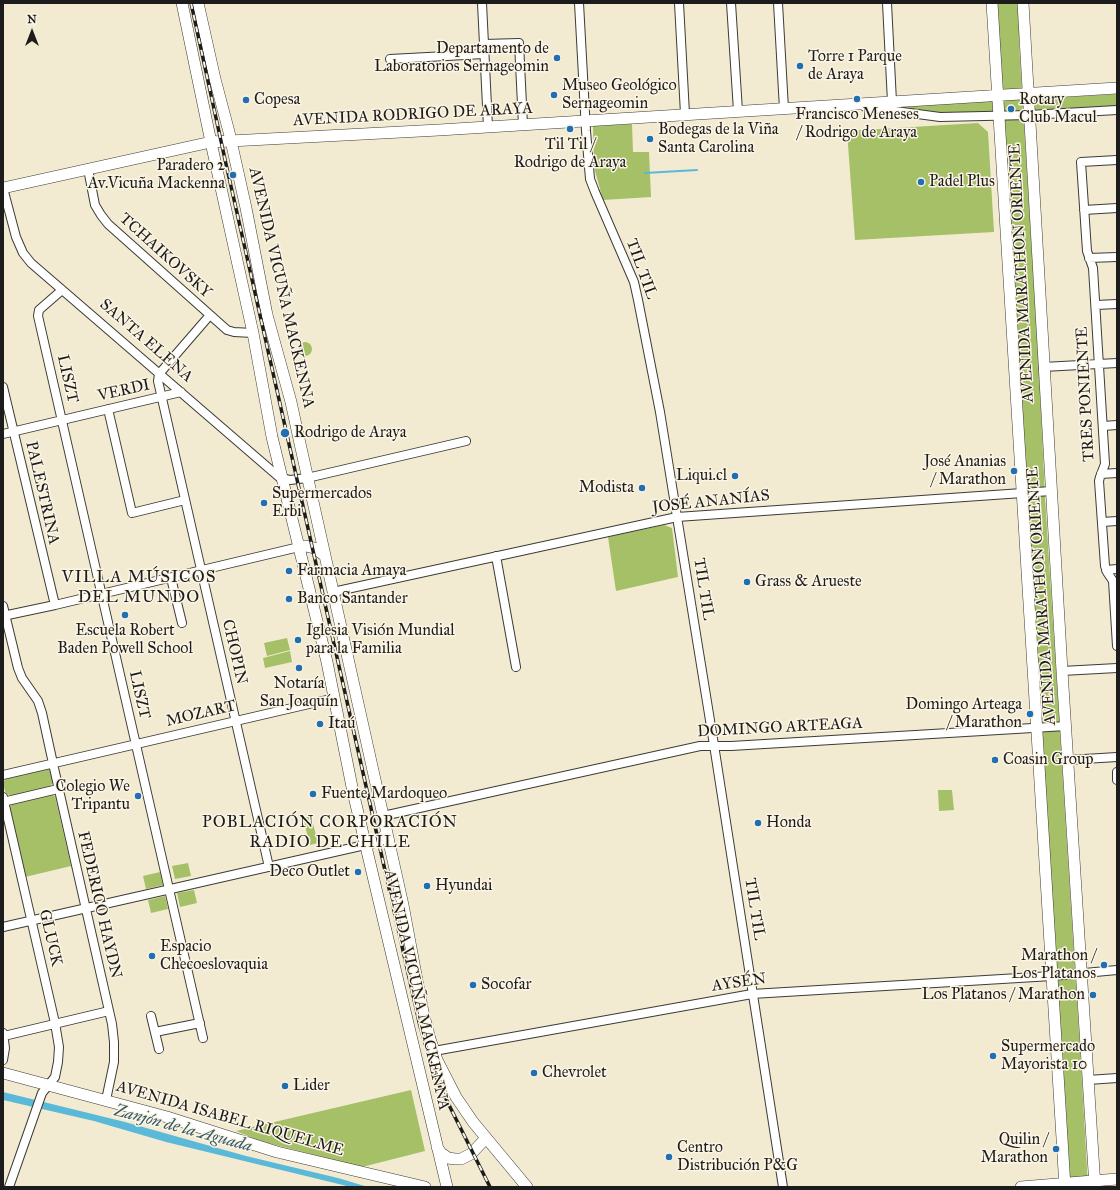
<!DOCTYPE html>
<html>
<head>
<meta charset="utf-8">
<style>
	body { margin:0 }
	#map { position:relative; width:1120px; height:1190px; overflow:hidden; background:#f2ebd1; font-family:"IM FELL Great Primer",serif }
	canvas { display:block }
	.frame { position:absolute; inset:0; border:4px solid #1c1c1c; pointer-events:none }
	.north { position:absolute; left:12px; top:12px; width:40px; height:40px; -webkit-text-stroke:3px #fcf5e5; paint-order:stroke; rotate:0deg; font-size:11px; font-weight:700; line-height:16px; text-align:center; color:#1c1c1c }
	.north::after { content:''; display:block; margin:auto; width:14px; height:18px; background:#1c1c1c; clip-path:polygon(50% 0,100% 100%,50% 72%,0 100%) }
</style>
</head>
<body>
<div id="map">
<canvas width="1120" height="1190"></canvas>
<div class="frame"></div>
<div class="north">N</div>
</div>
<script>
const context = document.querySelector('canvas').getContext('2d');
context.lineJoin = 'round';
function fill(path, color) {
  context.fillStyle = color;
  context.fill(path, 'evenodd');
}
function poly(rows) {
  const path = new Path2D();
  for (const r of rows) {
    if (r.length === 3) {
      path.moveTo(r[0] + r[2], r[1]);
      path.arc(r[0], r[1], r[2], 0, 2 * Math.PI);
      continue;
    }
    path.moveTo(r[0], r[1]);
    for (let i = 2; i < r.length; i += 2) path.lineTo(r[i], r[i + 1]);
  }
  return path;
}
function strokePath(path, color, width, dash) {
  context.strokeStyle = color;
  context.lineWidth = width;
  context.lineCap = dash ? 'butt' : 'round';
  context.setLineDash(dash || []);
  context.stroke(path);
}
function label(font, color, halo, rows, align = 'center') {
  context.font = font + ' "IM FELL Great Primer",serif';
  context.lineWidth = 3;
  context.setLineDash([]);
  context.textBaseline = 'middle';
  context.strokeStyle = halo;
  context.fillStyle = color;
  for (const [text, x, y, turn = 0] of rows) {
    context.save();
    context.translate(x, y);
    context.rotate((+turn || 0) * Math.PI / 180);
    context.textAlign = isNaN(turn) ? turn : align;
    if (halo) context.strokeText(text, 0, 0);
    context.fillText(text, 0, 0);
    context.restore();
  }
}
fill(poly([
	[994,3,1019,3,1020,19,1019,42,1039,367,1045,497,1082,1081,1088,1187,1067,1187],
	[1117,94,1117,106,1034,110,1034,99],
	[993,101,993,111,991,113,933,113,892,109,892,105],
	[978,123,988,132,994,232,855,240,847,131],
	[632,124,633,152,649,152,651,197,603,200,594,167,593,126],
	[305,349,7],
	[664,525,672,528,678,577,616,591,608,537],
	[287,638,290,650,267,656,264,643],
	[290,651,292,662,265,668,263,658],
	[47,768,51,771,53,782,50,787,12,796,7,794,5,791,3,783,7,777],
	[938,790,952,790,954,810,939,811],
	[50,794,53,795,55,796,71,866,25,877,9,807,13,803],
	[311,816,318,843,310,845,303,818],
	[188,863,191,876,175,879,172,866],
	[160,872,163,885,146,889,143,876],
	[194,890,197,903,180,907,177,893],
	[165,896,168,909,151,913,148,900],
	[411,1090,425,1151,362,1167,260,1141,236,1131]
]), '#a5c067');
fill(poly([
	[3,1092,125,1122,246,1156,338,1178,368,1187,351,1187,166,1142,94,1121,3,1100]
]), '#5ab9d9');
strokePath(poly([
	[645,173,697,170]
]), '#5ab9d9', 2);
const minor = poly([
	[482,3,488,127],
	[579,3,586,131,590,179,595,192,634,282,638,300,660,412,714,745,783,1187],
	[679,3,685,114],
	[731,3,738,111],
	[778,3,784,109],
	[887,3,892,102],
	[484,44,519,43,523,125],
	[390,59,484,54],
	[865,107,940,117,1029,115,1117,110],
	[1117,160,1081,162,1087,251,1093,268,1105,464,1100,477,1099,481,1105,566,1107,572,1113,581,1117,646],
	[88,169,95,205,101,215,108,224,227,330,234,332,253,333],
	[3,188,16,237,23,253,31,263,279,477,290,480,307,478,466,441],
	[1084,210,1117,208],
	[1089,258,1117,257],
	[62,290,39,310,38,316,203,1038],
	[1096,305,1117,304],
	[210,315,159,374,158,381,269,867],
	[1043,367,1117,363],
	[3,387,55,605],
	[108,409,132,513,185,500],
	[1103,426,1117,425],
	[3,434,181,392],
	[1101,474,1117,473],
	[1102,522,1117,521],
	[496,556,516,667],
	[1106,570,1117,569],
	[171,578,182,623],
	[333,592,677,517,1051,491],
	[3,606,18,668,22,678,38,701,42,713,54,768,112,1024,114,1042,114,1062,106,1100],
	[3,616,55,605,299,547],
	[1062,671,1117,668],
	[1068,760,1117,757],
	[1117,772,1117,780],
	[3,775,335,698],
	[3,797,55,1023,59,1047,58,1062,55,1077,42,1093,9,1187],
	[3,802,58,789],
	[383,816,700,746,731,746,1066,726],
	[3,927,365,845],
	[151,1016,159,1049],
	[155,1032,200,1023],
	[3,1033,5,1048,3,1060],
	[4,1036,109,1011],
	[434,1051,752,994,1052,976,1117,970],
	[1088,1080,1117,1078]
]);
const major = poly([
	[182,3,212,147,253,333,272,437,327,662,353,792,447,1187],
	[198,3,215,79,229,132,246,208,267,315,291,402,299,439,403,905,423,1012,430,1039,437,1060,456,1097,473,1122,527,1187],
	[992,3,1065,1187],
	[1023,3,1062,671,1095,1187],
	[3,188,211,142,439,130,1117,88],
	[299,547,306,546,314,548,324,555],
	[365,845,380,840,387,833],
	[3,1073,167,1117,277,1152,425,1187],
	[437,1147,441,1153,448,1158,455,1159,461,1159,471,1154,486,1138],
	[1021,1187,1117,1179]
]);
strokePath(minor, '#3c3b37', 10);
strokePath(major, '#3c3b37', 12);
strokePath(minor, '#fff', 8);
strokePath(major, '#fff', 11);
const rail = poly([
	[191,3,226,164,420,1026,430,1061,438,1083,490,1187]
]);
strokePath(rail, '#1c1c1c', 3.5);
strokePath(rail, '#fcf5e5', 2, [6]);
for (const [x, y, r, color] of [
	[557,58,4,"#1f6fb2"],
	[800,66,4,"#1f6fb2"],
	[554,95,4,"#1f6fb2"],
	[857,99,4,"#1f6fb2"],
	[246,100,4,"#1f6fb2"],
	[1011,109,4,"#1f6fb2"],
	[570,129,4,"#1f6fb2"],
	[650,139,4,"#1f6fb2"],
	[233,175,4,"#1f6fb2"],
	[921,182,4,"#1f6fb2"],
	[285,433,5,"#1f6fb2"],
	[1014,471,4,"#1f6fb2"],
	[735,476,4,"#1f6fb2"],
	[642,488,4,"#1f6fb2"],
	[264,503,4,"#1f6fb2"],
	[289,571,4,"#1f6fb2"],
	[747,582,4,"#1f6fb2"],
	[289,599,4,"#1f6fb2"],
	[125,615,4,"#1f6fb2"],
	[298,640,4,"#1f6fb2"],
	[299,668,4,"#1f6fb2"],
	[1030,714,4,"#1f6fb2"],
	[320,724,4,"#1f6fb2"],
	[995,760,4,"#1f6fb2"],
	[313,794,4,"#1f6fb2"],
	[138,796,4,"#1f6fb2"],
	[758,823,4,"#1f6fb2"],
	[358,872,4,"#1f6fb2"],
	[427,886,4,"#1f6fb2"],
	[152,956,4,"#1f6fb2"],
	[1104,965,4,"#1f6fb2"],
	[473,985,4,"#1f6fb2"],
	[1093,995,4,"#1f6fb2"],
	[993,1056,4,"#1f6fb2"],
	[534,1073,4,"#1f6fb2"],
	[285,1086,4,"#1f6fb2"],
	[1056,1149,4,"#1f6fb2"],
	[669,1157,4,"#1f6fb2"]
]) {
  const dot = new Path2D();
  dot.arc(x, y, r, 0, 2 * Math.PI);
  context.fillStyle = color;
  context.fill(dot);
  strokePath(dot, '#fcf5e5', 1.5);
}
label('16px', '#1c1c1c', '#fcf5e5', [
	["Departamento de",549,49,"right"],
	["Laboratorios Sernageomin",549,67,"right"],
	["Torre 1 Parque",808,57],
	["de Araya",808,75],
	["Museo Geológico",562,86],
	["Sernageomin",562,104],
	["Copesa",254,100],
	["Rotary",1019,100],
	["Club Macul",1019,118],
	["Francisco Meneses",857,115,"center"],
	["/ Rodrigo de Araya",857,133,"center"],
	["Bodegas de la Viña",658,130],
	["Santa Carolina",658,148],
	["Til Til /",570,145,"center"],
	["Rodrigo de Araya",570,163,"center"],
	["Paradero 2",225,166,"right"],
	["Av.Vicuña Mackenna",225,184,"right"],
	["Padel Plus",929,182],
	["Rodrigo de Araya",294,433],
	["José Ananias",1006,462,"right"],
	["/ Marathon",1006,480,"right"],
	["Liqui.cl",727,476,"right"],
	["Modista",634,488,"right"],
	["Supermercados",272,494],
	["Erbi",272,512],
	["Farmacia Amaya",297,571],
	["Grass & Arueste",755,582],
	["Banco Santander",297,599],
	["Escuela Robert",125,631,"center"],
	["Baden Powell School",125,649,"center"],
	["Iglesia Visión Mundial",306,631],
	["para la Familia",306,649],
	["Notaría",299,684,"center"],
	["San Joaquín",299,702,"center"],
	["Domingo Arteaga",1022,705,"right"],
	["/ Marathon",1022,723,"right"],
	["Itaú",328,724],
	["Coasin Group",1003,760],
	["Colegio We",130,787,"right"],
	["Tripantu",130,805,"right"],
	["Fuente Mardoqueo",321,794],
	["Honda",766,823],
	["Deco Outlet",350,872,"right"],
	["Hyundai",435,886],
	["Espacio",160,947],
	["Checoeslovaquia",160,965],
	["Marathon /",1096,956,"right"],
	["Los Platanos",1096,974,"right"],
	["Socofar",481,985],
	["Los Platanos / Marathon",1085,995,"right"],
	["Supermercado",1001,1047],
	["Mayorista 10",1001,1065],
	["Chevrolet",542,1073],
	["Lider",293,1086],
	["Quilin /",1048,1140,"right"],
	["Marathon",1048,1158,"right"],
	["Centro",677,1148],
	["Distribución P&G",677,1166]
], 'left');
label('16px', '#1c1c1c', '#fcf5e5', [
	["AVENIDA RODRIGO DE ARAYA",413,115,-3],
	["TCHAIKOVSKY",165,256,42],
	["TIL TIL",641,269,70],
	["AVENIDA MARATHON ORIENTE",1022,273,-93],
	["AVENIDA VICUÑA MACKENNA",281,288,77],
	["SANTA ELENA",146,341,41],
	["LISZT",67,379,77],
	["VERDI",124,391,-13],
	["TRES PONIENTE",1086,394,-93],
	["PALESTRINA",42,493,77],
	["JOSÉ ANANÍAS",711,502,-6],
	["TIL TIL",703,589,81],
	["AVENIDA MARATHON ORIENTE",1042,596,-94],
	["CHOPIN",234,652,77],
	["LISZT",139,695,77],
	["MOZART",201,714,-13],
	["DOMINGO ARTEAGA",780,728,-3],
	["FEDERICO HAYDN",99,905,77],
	["TIL TIL",754,909,81],
	["GLUCK",50,938,77],
	["AYSÉN",739,983,-8],
	["AVENIDA VICUÑA MACKENNA",416,990,77],
	["AVENIDA ISABEL RIQUELME",230,1119,16]
]);
context.letterSpacing = '1px';
label('17px', '#1c1c1c', '#fcf5e5', [
	["VILLA MÚSICOS",139,578],
	["DEL MUNDO",139,598],
	["POBLACIÓN CORPORACIÓN",330,823],
	["RADIO DE CHILE",330,843]
]);
context.letterSpacing = '0px';
label('italic 17px', '#355b68', '#fcf5e5', [
	["Zanjón de la Aguada",183,1129,15]
]);
</script>
</body>
</html>
